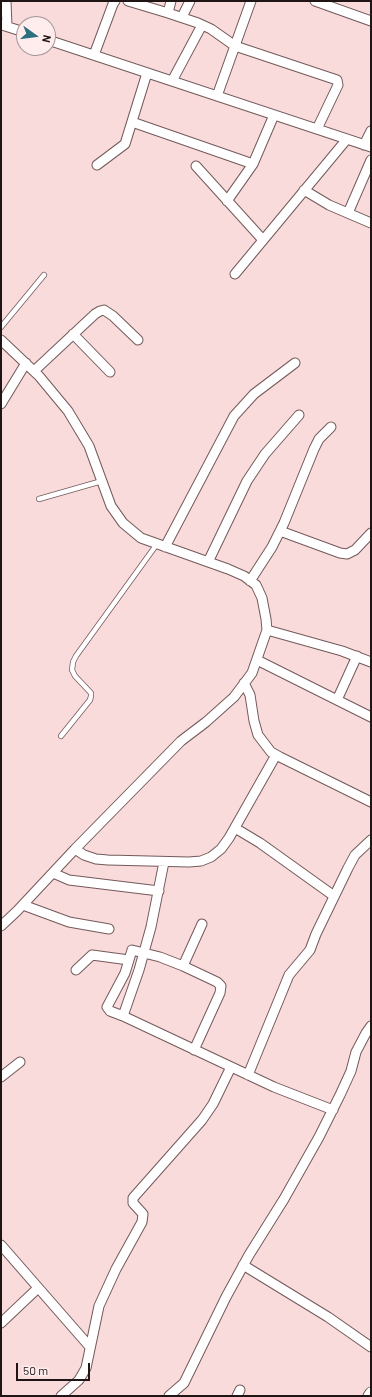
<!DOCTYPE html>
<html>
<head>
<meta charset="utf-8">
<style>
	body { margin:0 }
	#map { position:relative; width:372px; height:1397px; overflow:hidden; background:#fadbdc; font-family:Barlow,sans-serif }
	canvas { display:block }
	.frame { position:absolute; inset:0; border:2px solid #1f1515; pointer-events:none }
	.north { position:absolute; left:16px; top:16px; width:40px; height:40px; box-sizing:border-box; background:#ffecec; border:1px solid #a59696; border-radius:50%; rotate:104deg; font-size:11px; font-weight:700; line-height:16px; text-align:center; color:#1f1515 }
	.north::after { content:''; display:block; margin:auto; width:14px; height:18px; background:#2c7080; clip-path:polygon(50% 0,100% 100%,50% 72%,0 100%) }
	.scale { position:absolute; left:16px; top:1363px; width:74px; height:18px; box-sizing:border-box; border:2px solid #1f1515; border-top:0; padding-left:5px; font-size:12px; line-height:14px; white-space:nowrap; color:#1f1515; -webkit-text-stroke:3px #ffecec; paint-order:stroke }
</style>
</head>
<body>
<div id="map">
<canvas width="372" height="1397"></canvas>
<div class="frame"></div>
<div class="north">N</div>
<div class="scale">50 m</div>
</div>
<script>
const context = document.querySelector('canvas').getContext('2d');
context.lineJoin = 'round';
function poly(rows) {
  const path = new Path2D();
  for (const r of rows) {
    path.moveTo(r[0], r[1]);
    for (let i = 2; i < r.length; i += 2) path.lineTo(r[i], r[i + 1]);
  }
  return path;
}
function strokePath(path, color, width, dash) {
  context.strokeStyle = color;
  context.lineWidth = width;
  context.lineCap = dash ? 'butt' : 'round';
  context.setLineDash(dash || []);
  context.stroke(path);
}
const service = poly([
	[1,327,44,275],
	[39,499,102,481],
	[61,736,90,700,91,696,91,693,75,676,72,670,73,662,76,656,157,544]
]);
const minor = poly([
	[6,1,7,26],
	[128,1,168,13,198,23,211,29,235,46,337,80,338,85,317,129],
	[315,1,371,21],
	[168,13,171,1],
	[182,17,190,1],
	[2,25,24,32],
	[48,40,371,147],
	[94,55,113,4,115,1],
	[172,81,202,25],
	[217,96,251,1],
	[132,122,253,164],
	[364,145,371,131],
	[97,165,125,144,147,73],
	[196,166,263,240],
	[304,190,329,205,371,223],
	[227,201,253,164,274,115],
	[348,213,371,160],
	[235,274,347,139],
	[73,334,110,372],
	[1,340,39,376,68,411,89,446,111,506,123,523,141,538,228,569,244,576,256,585,262,598,266,619,267,630,252,673,234,697,206,722,181,741,75,849,17,911,1,926],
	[34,371,95,314,100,311,104,310,113,316,138,340],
	[1,404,26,363],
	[280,531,340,553,347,554,355,550,371,533],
	[165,547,234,416,254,394,295,363],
	[208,562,247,481,265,454,299,415],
	[250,581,272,547,284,523,314,449,319,439,331,427],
	[267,630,342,651,371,662],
	[257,660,371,717],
	[244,683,250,695,254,721,258,735,271,752,280,757,371,802],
	[337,700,357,656],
	[235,828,260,843,334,896],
	[75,849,84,855,96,859,108,860,189,862,201,861,211,857,221,849,229,838,276,755],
	[164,862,151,927,139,970,123,1016,274,1087,333,1110],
	[53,873,69,880,159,891],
	[23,905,69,922,109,929],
	[183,966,202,924],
	[76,970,92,955,129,960],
	[123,1016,110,1011,107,1007,125,973,132,950,160,957,183,966,217,982,221,986,220,993,194,1050],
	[248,1075,289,975,310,950,316,934,348,868,355,855,371,840],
	[1,1077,20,1062],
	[1,1245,90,1347],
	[243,1265,328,1317,371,1347],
	[1,1323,38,1288],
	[61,1396,79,1380,86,1368,99,1306,116,1269,142,1222,143,1214,133,1203,133,1198,202,1120,213,1104,231,1067],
	[169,1396,184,1383,226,1297,249,1255,284,1199,319,1137,340,1095,351,1071,356,1052,366,1033,371,1026],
	[237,1396,240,1390]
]);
const tertiary = poly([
	[369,1396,371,1393]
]);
strokePath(service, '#73595a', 6);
strokePath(minor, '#73595a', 11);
strokePath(tertiary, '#73595a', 13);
strokePath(service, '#fff', 4.5);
strokePath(minor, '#fff', 9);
strokePath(tertiary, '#fff', 11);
</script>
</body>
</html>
